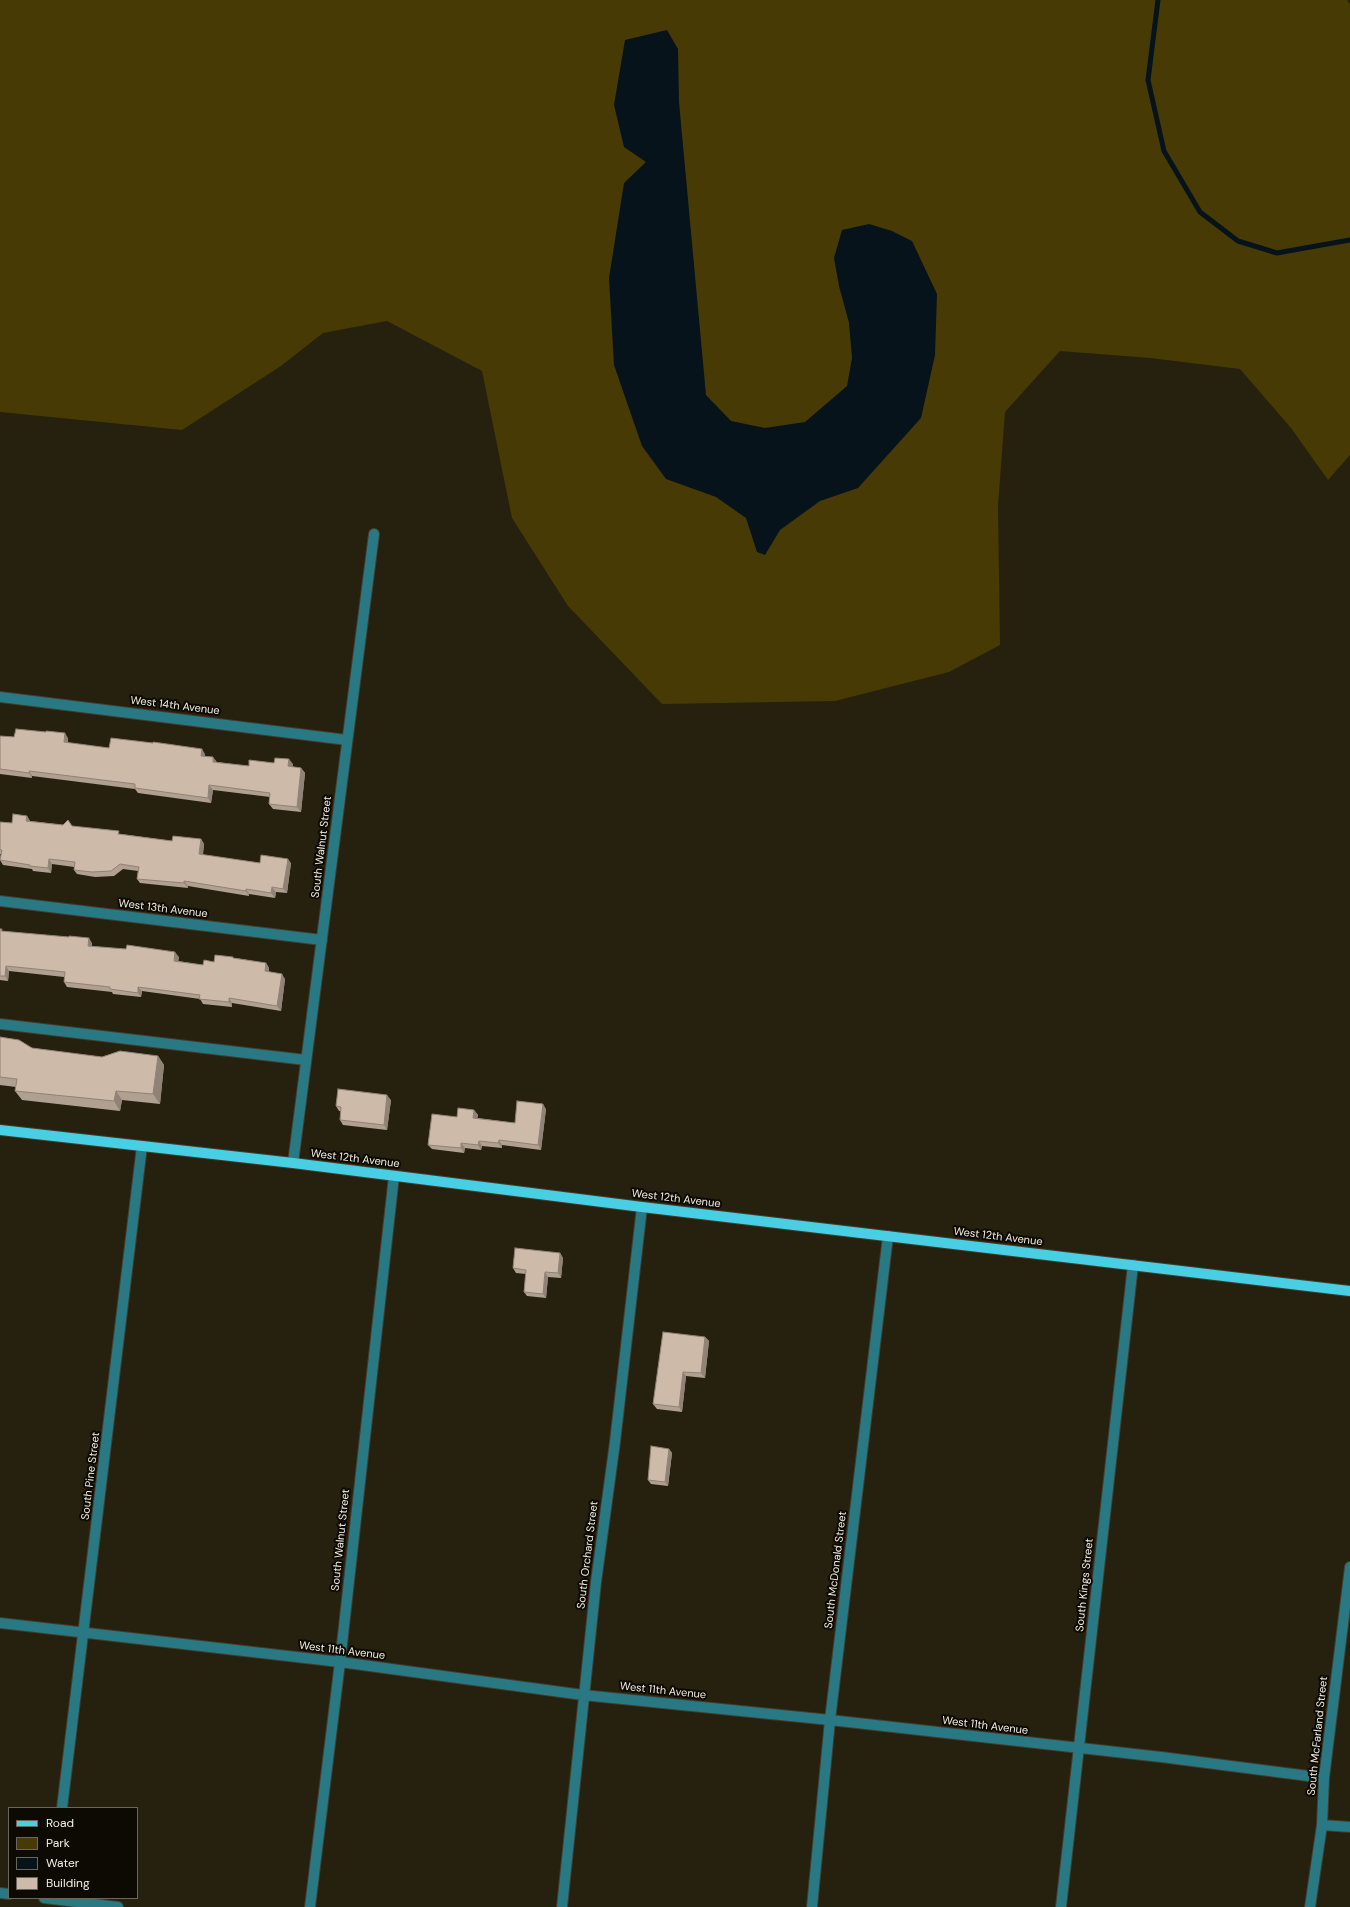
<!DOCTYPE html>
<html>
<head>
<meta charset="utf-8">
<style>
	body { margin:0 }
	#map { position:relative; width:1350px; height:1907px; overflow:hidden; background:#26200e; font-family:"DM Sans",sans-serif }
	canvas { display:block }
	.legend { position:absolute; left:8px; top:1807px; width:130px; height:92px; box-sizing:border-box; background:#0d0a04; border:1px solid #69665d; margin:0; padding:5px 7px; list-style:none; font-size:12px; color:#f2efe3 }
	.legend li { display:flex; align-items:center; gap:8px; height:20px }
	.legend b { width:20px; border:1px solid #69665d }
</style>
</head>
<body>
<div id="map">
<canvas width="1350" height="1907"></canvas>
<ul class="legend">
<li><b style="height:5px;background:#48cfe3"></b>Road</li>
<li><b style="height:11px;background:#473a05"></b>Park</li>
<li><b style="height:11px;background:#07131a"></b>Water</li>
<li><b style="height:11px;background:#cdbaa9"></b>Building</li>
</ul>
</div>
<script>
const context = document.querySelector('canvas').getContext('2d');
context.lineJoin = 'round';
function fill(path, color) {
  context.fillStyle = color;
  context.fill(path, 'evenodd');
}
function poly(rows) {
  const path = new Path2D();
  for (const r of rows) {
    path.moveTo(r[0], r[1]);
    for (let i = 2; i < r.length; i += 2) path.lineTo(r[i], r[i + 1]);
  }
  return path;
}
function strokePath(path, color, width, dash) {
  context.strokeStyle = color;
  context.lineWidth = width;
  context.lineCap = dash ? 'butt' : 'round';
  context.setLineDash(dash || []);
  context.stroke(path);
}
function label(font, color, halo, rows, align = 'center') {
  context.font = font + ' "DM Sans",sans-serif';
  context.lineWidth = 4;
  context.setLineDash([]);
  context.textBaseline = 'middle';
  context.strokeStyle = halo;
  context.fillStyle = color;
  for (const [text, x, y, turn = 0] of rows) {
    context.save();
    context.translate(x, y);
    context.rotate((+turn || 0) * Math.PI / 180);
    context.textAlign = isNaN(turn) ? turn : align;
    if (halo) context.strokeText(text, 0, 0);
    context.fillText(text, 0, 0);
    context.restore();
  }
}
fill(poly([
	[0,0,1347,0,1350,4,1350,455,1328,480,1291,428,1240,369,1150,358,1060,351,1005,412,998,506,1000,645,949,672,835,701,662,704,568,606,512,518,482,371,387,321,323,333,281,366,182,430,0,412]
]), '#473a05');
fill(poly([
	[667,30,678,49,679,102,706,395,731,421,765,428,805,422,847,386,852,358,849,323,839,286,834,258,842,230,869,224,892,231,912,241,937,294,935,355,921,418,858,488,820,501,780,530,765,555,757,552,746,518,716,497,666,479,642,446,614,365,609,278,624,183,646,162,624,147,614,105,625,40]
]), '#07131a');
strokePath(poly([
	[1158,0,1148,80,1164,151,1200,212,1238,241,1277,253,1350,240]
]), '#07131a', 5);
const minor = poly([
	[0,697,347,740],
	[0,901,322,940],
	[0,1024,306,1060],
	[293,1163,374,534],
	[0,1623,340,1662,583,1695,830,1720,1161,1757,1324,1778],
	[62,1808,142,1146],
	[1322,1825,1350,1827],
	[0,1893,9,1894],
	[44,1898,118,1907],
	[310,1907,340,1662,394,1176],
	[562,1907,596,1582,615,1442,642,1207],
	[812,1907,830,1720,888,1236],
	[1061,1907,1133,1265],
	[1310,1907,1322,1825,1324,1778,1350,1567]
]);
const major = poly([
	[0,1130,293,1163,642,1207,1350,1291]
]);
strokePath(minor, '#433d2c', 12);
strokePath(major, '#433d2c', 12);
strokePath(minor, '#297985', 10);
strokePath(major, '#48cfe3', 10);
fill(poly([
	[0,736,14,737,68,738,68,743,109,748,205,754,205,756,216,762,249,766,274,763,293,764,292,767,301,768,305,773,301,812,273,809,269,804,270,797,213,790,211,803,138,793,135,789,32,776,32,778,0,774],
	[27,816,30,821,72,826,121,834,172,841,201,839,204,844,203,855,260,863,291,863,287,893,276,892,275,898,249,894,249,896,188,886,188,888,140,883,137,879,138,871,123,869,114,876,95,877,77,874,74,870,74,867,52,864,51,873,33,871,32,869,3,865,0,860,1,854,0,854,0,822,12,823],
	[0,929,3,931,92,943,92,946,179,957,178,961,203,965,214,962,235,958,266,963,269,968,269,972,285,979,281,1011,232,1003,232,1007,203,1004,200,999,142,991,141,997,113,994,112,992,67,987,64,982,64,977,9,971,8,981,0,980],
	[0,1037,32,1048,102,1057,158,1056,164,1065,160,1104,122,1100,120,1111,22,1100,15,1091,16,1087,0,1085],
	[391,1100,387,1130,343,1125,340,1120,341,1111,339,1111,336,1106],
	[546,1109,541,1150,502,1145,502,1148,482,1146,481,1150,465,1148,464,1153,432,1149,428,1145,457,1117,474,1110,478,1115,477,1118,515,1123],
	[560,1253,563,1258,561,1278,548,1277,546,1298,527,1296,524,1292,526,1274,516,1273,513,1268],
	[705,1337,709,1341,705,1378,686,1376,682,1412,657,1409,653,1404],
	[669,1449,672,1453,668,1486,651,1484,648,1480]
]), '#b0a091');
fill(poly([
	[65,733,68,738,67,747,64,742],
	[202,749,205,754,204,761,201,756],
	[213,757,217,762,213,762],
	[289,759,293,764,292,771,288,766],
	[301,768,305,773,301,812,297,807],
	[29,771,32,776,32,778,29,773],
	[209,785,213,790,211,803,208,798],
	[27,816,30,821,29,825,26,821],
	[201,839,204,844,202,859,199,854],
	[49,859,52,864,51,873,48,868],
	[288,859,291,863,287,893,283,889],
	[184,881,188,886,188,888,184,883],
	[272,887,276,892,275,898,271,893],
	[246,889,249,894,249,896,246,891],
	[89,938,92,943,91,951,88,946],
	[175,952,179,957,178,965,174,961],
	[266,963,269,968,268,976,265,971],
	[6,966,9,971,8,981,5,976],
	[282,974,285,979,281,1011,277,1006],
	[138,987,142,991,141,997,138,993],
	[229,998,232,1003,232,1007,229,1002],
	[158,1056,164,1065,160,1104,153,1094],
	[116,1091,122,1100,120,1111,114,1101],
	[387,1095,391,1100,387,1130,384,1125],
	[543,1104,546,1109,541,1150,538,1145],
	[474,1110,478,1115,477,1122,473,1118],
	[499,1140,502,1145,502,1148,498,1143],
	[479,1141,482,1146,481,1150,478,1145],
	[461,1143,465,1148,464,1153,461,1148],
	[560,1253,563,1258,561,1278,558,1273],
	[545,1272,548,1277,546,1298,543,1294],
	[705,1337,709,1341,705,1378,701,1373],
	[683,1372,686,1376,682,1412,679,1407],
	[669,1449,672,1453,668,1486,665,1482]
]), '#908276');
const building = poly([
	[16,729,46,732,46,731,65,733,64,742,109,748,111,738,153,743,153,742,202,749,201,756,213,757,213,762,249,766,249,760,274,763,275,758,289,759,288,766,301,768,297,807,269,804,270,793,209,785,208,798,135,788,135,784,29,771,29,773,0,769,0,736,14,737,16,729],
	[13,814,27,816,26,821,63,825,68,820,72,826,119,831,118,834,172,841,173,836,201,839,199,854,260,863,261,855,288,859,283,889,272,887,271,893,246,889,246,891,184,881,184,883,137,879,139,867,120,864,111,871,92,872,74,870,75,862,49,859,48,868,30,866,30,865,0,860,2,850,0,850,0,822,12,823,13,814],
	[0,929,2,929,1,931,69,937,69,936,89,938,88,946,126,949,127,945,175,952,174,961,203,965,204,960,214,962,215,955,233,957,233,958,266,963,265,971,282,974,277,1006,229,998,229,1002,199,999,200,995,138,987,138,993,110,989,110,987,64,982,65,972,6,966,5,976,0,976,0,929],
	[0,1037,19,1040,32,1048,102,1057,120,1051,158,1056,153,1094,116,1091,114,1101,15,1091,17,1079,0,1077,0,1037],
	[338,1089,387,1095,384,1125,340,1120,341,1107,336,1106,338,1089],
	[517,1101,543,1104,538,1145,499,1140,498,1143,479,1141,478,1145,461,1143,461,1148,428,1145,432,1114,457,1117,458,1108,474,1110,473,1118,515,1123,517,1101],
	[515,1248,560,1253,558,1273,545,1272,543,1294,524,1292,526,1270,513,1268,515,1248],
	[663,1332,705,1337,701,1373,683,1372,679,1407,653,1404,663,1332],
	[651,1446,669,1449,665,1482,648,1480,651,1446]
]);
fill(building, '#cdbaa9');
strokePath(building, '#908276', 1);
label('11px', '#f2efe3', '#0d0a04', [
	["West 14th Avenue",175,706,7],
	["South Walnut Street",322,847,-83],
	["West 13th Avenue",163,909,7],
	["West 12th Avenue",355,1159,7],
	["West 12th Avenue",676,1199,7],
	["West 12th Avenue",998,1237,7],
	["South Pine Street",91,1476,-83],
	["South Walnut Street",341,1540,-84],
	["South Orchard Street",588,1555,-83],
	["South McDonald Street",836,1570,-83],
	["South Kings Street",1085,1585,-84],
	["West 11th Avenue",342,1651,7],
	["West 11th Avenue",663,1691,6],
	["West 11th Avenue",985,1726,7],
	["South McFarland Street",1318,1736,-84]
]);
</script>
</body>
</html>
